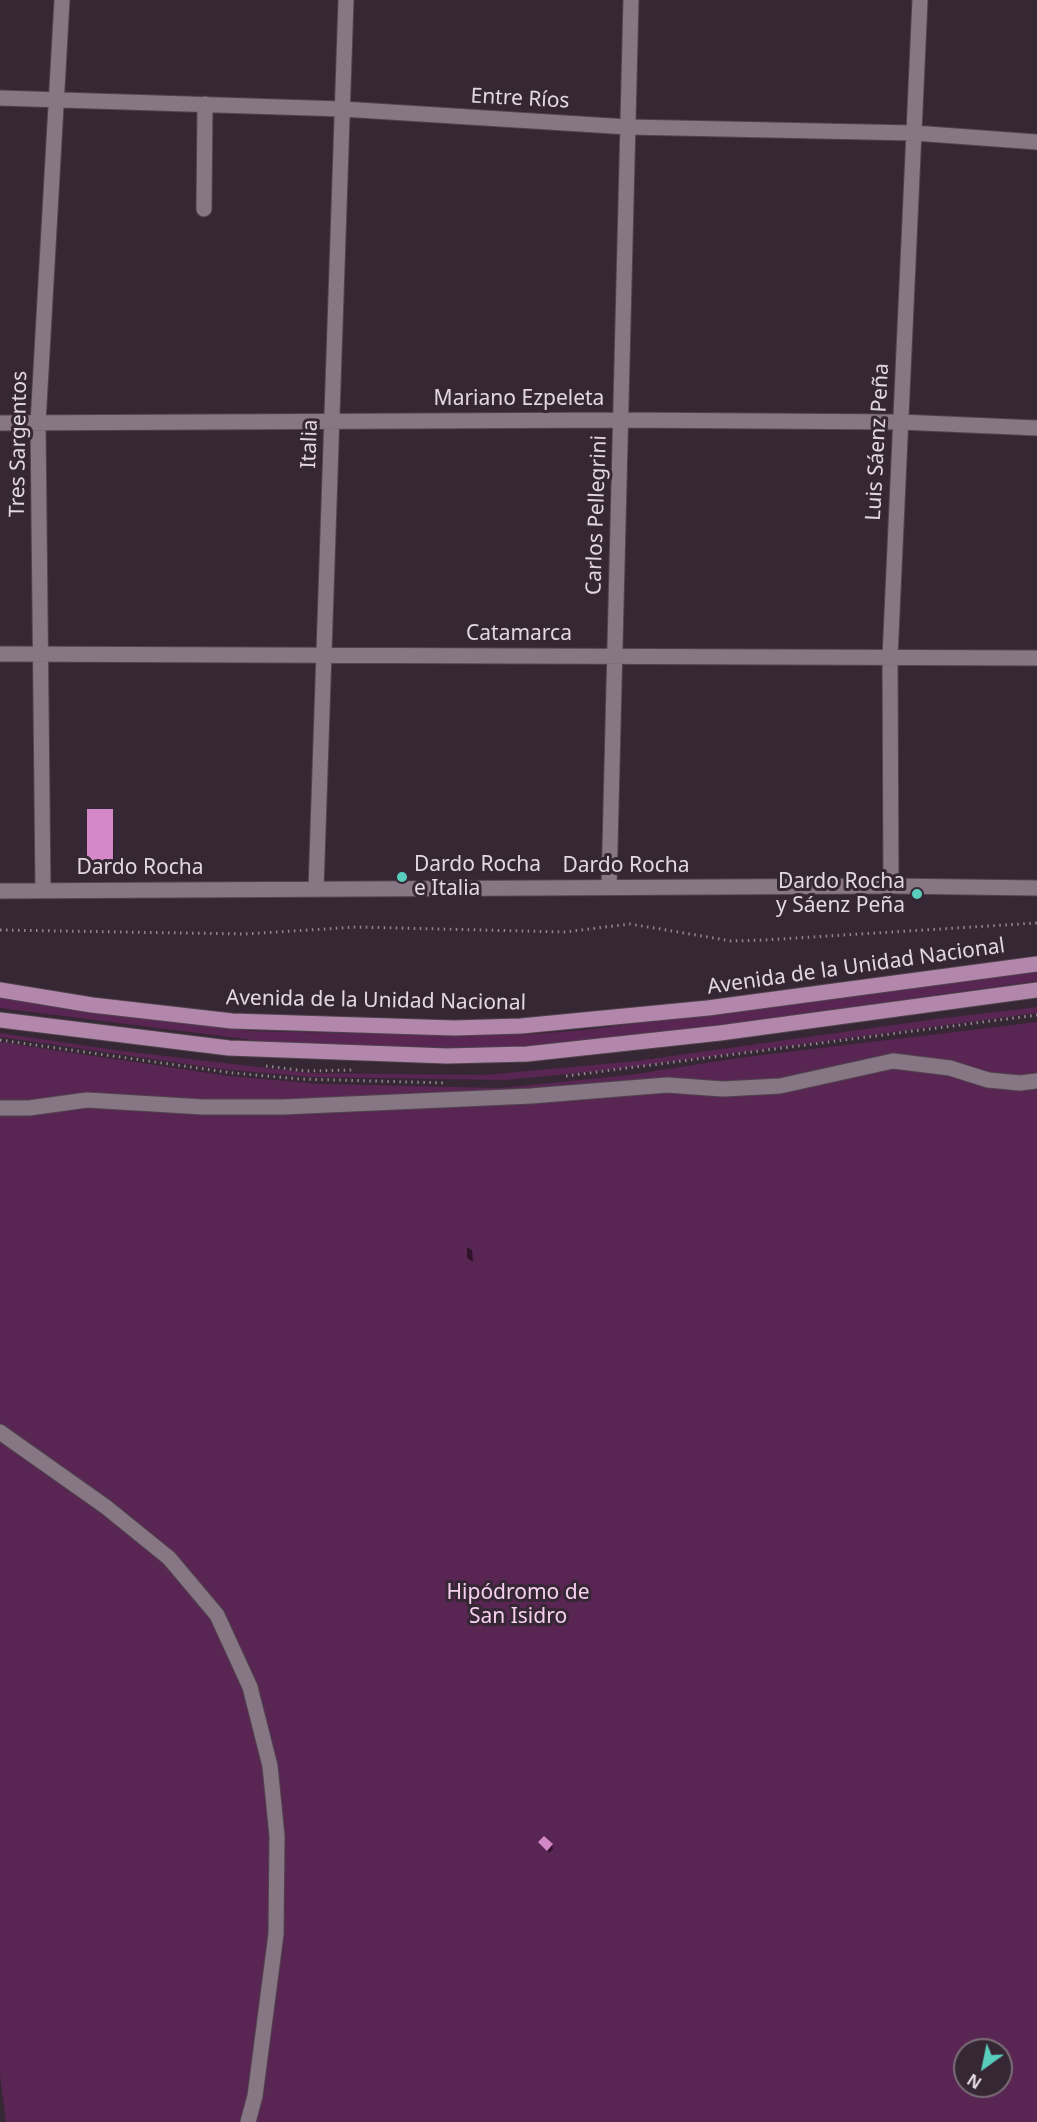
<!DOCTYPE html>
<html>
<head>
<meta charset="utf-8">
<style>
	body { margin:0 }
	#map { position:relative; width:1037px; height:2122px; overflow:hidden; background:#352733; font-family:"Noto Sans",sans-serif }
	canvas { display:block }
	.north { position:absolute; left:953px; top:2038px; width:60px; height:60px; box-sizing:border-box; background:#352733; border:2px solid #7a6e78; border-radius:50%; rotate:213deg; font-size:16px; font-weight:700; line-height:24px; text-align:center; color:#e2d9e0 }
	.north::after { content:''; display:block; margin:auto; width:21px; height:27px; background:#5acebd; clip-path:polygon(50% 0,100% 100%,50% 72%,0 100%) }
</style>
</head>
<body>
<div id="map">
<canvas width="1037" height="2122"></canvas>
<div class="north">N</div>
</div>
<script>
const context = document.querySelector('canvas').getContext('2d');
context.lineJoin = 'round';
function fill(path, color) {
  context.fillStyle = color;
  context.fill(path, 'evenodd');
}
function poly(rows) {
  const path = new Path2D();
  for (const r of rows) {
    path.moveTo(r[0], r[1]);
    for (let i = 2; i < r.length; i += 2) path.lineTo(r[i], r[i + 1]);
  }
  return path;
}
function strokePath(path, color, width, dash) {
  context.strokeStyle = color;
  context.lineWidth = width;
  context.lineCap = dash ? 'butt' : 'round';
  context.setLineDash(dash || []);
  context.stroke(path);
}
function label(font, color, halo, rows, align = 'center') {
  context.font = font + ' "Noto Sans",sans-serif';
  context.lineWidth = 6;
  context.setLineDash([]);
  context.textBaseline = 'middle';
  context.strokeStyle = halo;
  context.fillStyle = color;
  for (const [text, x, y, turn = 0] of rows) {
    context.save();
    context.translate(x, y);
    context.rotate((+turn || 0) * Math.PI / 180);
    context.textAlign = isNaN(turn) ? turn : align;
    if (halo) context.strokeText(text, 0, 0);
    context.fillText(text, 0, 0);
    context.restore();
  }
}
fill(poly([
	[1037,970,1037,981,698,1028,526,1046,474,1048,276,1043,0,1008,0,997,252,1031,432,1035,534,1034,585,1030],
	[1037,1007,1037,1013,608,1070,506,1080,310,1077,221,1069,0,1037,0,1033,115,1050,309,1073,484,1075,636,1061,936,1019],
	[1037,1022,1037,2122,6,2122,0,2075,0,1042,229,1076,320,1084,500,1088,630,1075,738,1058],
	[965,2050,1001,2050,1001,2086,965,2086]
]), '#592552');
fill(poly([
	[112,811,114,867,90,867,88,864],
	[467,1247,472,1250,473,1262,467,1258],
	[540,1842,552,1845,553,1849,549,1853]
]), '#0007');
fill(poly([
	[87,809,113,809,113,864,87,864],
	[544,1836,553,1844,547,1851,538,1842]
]), '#d389c7');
const minor = poly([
	[0,98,342,109,628,127,914,133,1037,142],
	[204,209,205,104],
	[0,423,620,420,900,422,1037,428],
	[0,654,1037,658],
	[891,886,890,657,920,0],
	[609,887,631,0],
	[316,889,346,0],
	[43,890,38,423,62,0],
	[0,891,891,886,1037,888],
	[0,1108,29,1108,87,1100,203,1107,283,1107,531,1096,667,1085,723,1089,780,1086,893,1061,950,1068,988,1080,1020,1083,1037,1081],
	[0,1432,106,1507,169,1558,217,1615,250,1687,270,1766,277,1836,276,1934,255,2096,248,2122]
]);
const major = poly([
	[0,990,92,1005,232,1021,454,1028,521,1026,708,1008,1037,964],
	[0,1020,229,1048,447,1056,527,1054,720,1033,1037,990]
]);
strokePath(minor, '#4f444d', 17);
strokePath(major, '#4f444d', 17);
strokePath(poly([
	[0,930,245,934,356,927,565,932,630,924,731,941,764,940,1037,923],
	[0,1040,233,1073,300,1079,446,1083],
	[266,1066,306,1071,353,1070],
	[566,1076,1037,1015]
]), '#928790', 3, [1.5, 4.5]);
strokePath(minor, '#877684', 15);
strokePath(major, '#b387ac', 15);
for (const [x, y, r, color] of [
	[402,877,6,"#5acebd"],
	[917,894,6,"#5acebd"]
]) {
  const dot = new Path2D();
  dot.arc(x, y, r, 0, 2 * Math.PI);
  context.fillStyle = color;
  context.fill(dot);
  strokePath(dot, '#352733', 2);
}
label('21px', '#e2d9e0', '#352733', [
	["Entre Ríos",520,99,3],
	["Mariano Ezpeleta",519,399],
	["Luis Sáenz Peña",878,442,-87],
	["Tres Sargentos",19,444,-89],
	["Italia",310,444,-88],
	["Carlos Pellegrini",597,515,-88],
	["Catamarca",519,634],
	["Dardo Rocha",626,866],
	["Dardo Rocha",140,868],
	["Avenida de la Unidad Nacional",856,967,-8],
	["Avenida de la Unidad Nacional",376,1001,1]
]);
label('21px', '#e2d9e0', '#352733', [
	["Dardo Rocha",414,865],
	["e Italia",414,889],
	["Dardo Rocha",905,882,"right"],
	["y Sáenz Peña",905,906,"right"]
], 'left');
label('21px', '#f7d0f0', '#352733', [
	["Hipódromo de",518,1593],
	["San Isidro",518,1617]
]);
</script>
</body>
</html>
